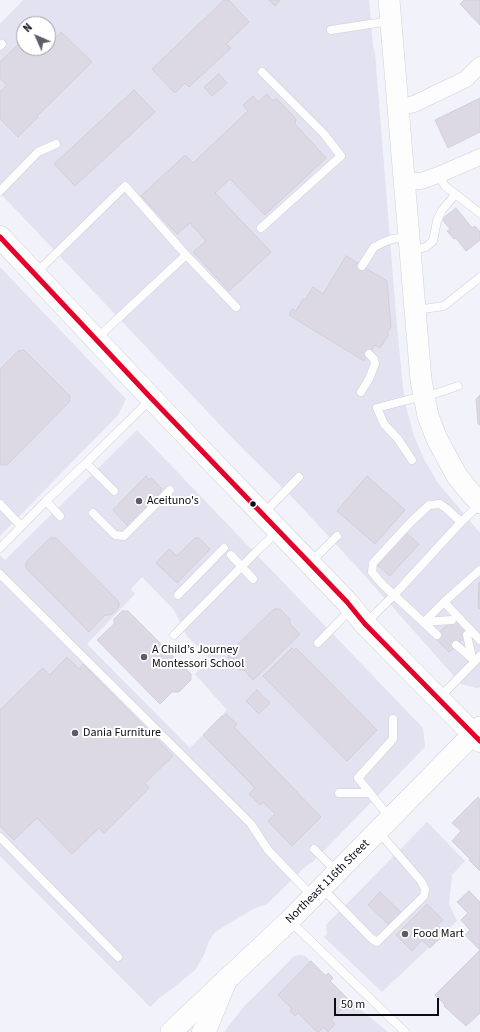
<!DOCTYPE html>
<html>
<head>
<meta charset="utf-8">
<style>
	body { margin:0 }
	#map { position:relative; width:480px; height:1032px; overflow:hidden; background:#f2f2fa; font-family:"Source Sans 3",sans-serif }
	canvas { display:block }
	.north { position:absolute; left:16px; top:16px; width:40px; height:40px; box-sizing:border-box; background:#fff; border:1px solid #9f9ea2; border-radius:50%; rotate:315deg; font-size:11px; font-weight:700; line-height:16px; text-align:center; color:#0e0d16 }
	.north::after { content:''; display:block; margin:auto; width:14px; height:18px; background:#5e5d66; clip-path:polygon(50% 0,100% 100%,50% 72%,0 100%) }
	.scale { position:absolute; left:334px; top:998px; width:105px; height:18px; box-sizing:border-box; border:2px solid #0e0d16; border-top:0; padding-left:5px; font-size:12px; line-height:14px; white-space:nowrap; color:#0e0d16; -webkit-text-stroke:3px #fff; paint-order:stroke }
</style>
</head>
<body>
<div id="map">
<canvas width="480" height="1032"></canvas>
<div class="north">N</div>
<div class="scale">50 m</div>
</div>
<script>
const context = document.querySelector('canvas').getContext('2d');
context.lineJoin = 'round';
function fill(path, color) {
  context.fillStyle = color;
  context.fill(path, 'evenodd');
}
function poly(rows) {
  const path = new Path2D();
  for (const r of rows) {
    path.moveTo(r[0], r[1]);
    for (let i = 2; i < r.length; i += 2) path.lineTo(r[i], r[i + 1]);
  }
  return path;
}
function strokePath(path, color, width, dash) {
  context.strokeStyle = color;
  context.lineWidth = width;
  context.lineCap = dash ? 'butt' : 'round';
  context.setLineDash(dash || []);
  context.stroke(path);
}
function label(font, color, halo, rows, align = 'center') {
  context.font = font + ' "Source Sans 3",sans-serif';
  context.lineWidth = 4;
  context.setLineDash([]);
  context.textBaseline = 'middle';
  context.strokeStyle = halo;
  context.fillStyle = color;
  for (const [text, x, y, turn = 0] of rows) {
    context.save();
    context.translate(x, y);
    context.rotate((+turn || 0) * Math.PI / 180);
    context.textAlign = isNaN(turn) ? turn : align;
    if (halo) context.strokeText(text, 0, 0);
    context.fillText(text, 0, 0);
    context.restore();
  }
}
fill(poly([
	[23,0,369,0,373,47,375,53,397,327,403,387,406,407,414,436,424,459,438,483,480,533,480,687,477,688,461,684,357,567,293,498,241,447,0,193,0,24],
	[24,24,48,24,48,48,24,48],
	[0,267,126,399,118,415,0,536],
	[137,430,423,728,425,747,314,861,306,866,267,904,253,909,215,932,209,941,204,955,195,970,172,989,160,997,150,1007,0,856,0,555,5,560],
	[142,577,174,610,187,636,210,659,195,674,227,710,190,748,87,644,135,594,131,589],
	[427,822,465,861,452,875,449,904,457,921,382,992,324,937,327,934,326,925],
	[301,955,305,956,325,975,328,973,333,978,330,981,350,1001,388,1032,224,1032,246,1004,259,992,294,956]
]), '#e2e2f0');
const building = poly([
	[224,0,229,0,249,22,226,44,231,48,189,87,185,83,175,93,152,69,224,0],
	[269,0,280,0,275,6,269,0],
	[464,0,480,0,480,25,460,4,464,0],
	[61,32,92,62,37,116,38,117,18,137,0,119,0,92,7,85,0,78,0,62,23,40,24,41,24,48,31,48,38,55,45,48,48,48,48,45,61,32],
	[219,74,227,83,212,96,204,87,219,74],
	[134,90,155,112,75,186,54,164,134,90],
	[267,94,273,101,276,98,296,119,295,124,326,158,265,215,230,179,215,193,271,252,229,291,193,252,206,241,190,223,177,234,141,196,185,155,193,163,248,111,243,105,253,96,258,102,267,94],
	[480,98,480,132,448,148,435,120,480,98],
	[456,208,472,228,475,226,480,232,480,240,466,251,456,238,454,239,447,231,450,229,442,219,456,208],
	[346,256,387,281,391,327,387,333,389,334,380,348,375,345,364,361,289,315,292,309,296,311,303,299,305,300,313,287,323,294,346,256],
	[24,350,70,396,70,401,7,465,1,465,0,463,0,369,18,351,24,350],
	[480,395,480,425,478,424,476,399,480,395],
	[146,476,149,480,151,478,162,489,160,491,163,494,129,527,113,510,146,476],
	[367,476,405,510,375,544,337,511,367,476],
	[405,532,419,544,390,576,376,564,405,532],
	[50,538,56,538,119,602,119,607,111,615,105,615,89,632,26,568,26,562,50,538],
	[195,538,199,538,210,549,177,583,156,563,169,549,177,556,195,538],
	[479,583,480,583,480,609,478,608,479,583],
	[274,609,280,609,290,619,290,624,300,634,253,680,244,670,239,670,228,659,229,653,274,609],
	[122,611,128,611,191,674,191,680,179,692,172,692,160,704,97,640,114,624,114,619,122,611],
	[455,618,469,633,449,652,434,637,455,618],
	[292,648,294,650,296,648,377,730,347,761,263,676,292,648],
	[67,657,79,669,83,664,173,756,145,783,149,788,104,833,99,828,72,854,37,818,14,840,0,826,0,710,43,668,50,675,67,657],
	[257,690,270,703,259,714,246,701,257,690],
	[226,714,237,724,234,727,321,817,292,846,268,821,275,814,263,802,260,805,249,794,255,788,203,735,222,716,223,717,226,714],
	[478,797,480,800,480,871,469,860,470,859,452,841,461,831,452,823,478,797],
	[469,891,480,902,480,1013,466,1026,444,1006,445,1005,435,995,480,950,465,935,470,930,461,920,468,913,457,902,469,891],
	[380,892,403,914,391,927,368,905,380,892],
	[427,904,443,920,437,925,445,933,430,948,422,940,412,951,396,935,427,904],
	[311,961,326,976,328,973,333,978,330,981,350,1001,331,1020,335,1024,328,1032,323,1027,319,1032,317,1032,298,1013,295,1016,290,1011,292,1009,278,995,311,961]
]);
fill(building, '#dcd9e4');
strokePath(building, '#d2cfd7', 1);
const service = poly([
	[331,30,390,21],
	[0,46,2,44],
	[438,175,445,186,480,213],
	[0,191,38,152,56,144],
	[261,228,341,156,324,134,262,72],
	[411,251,426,247,433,241,437,221,442,210,455,195],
	[186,255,236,307],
	[362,266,374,247,384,242,392,239,408,237],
	[35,274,125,186,186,255,97,338],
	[416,310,444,306,480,277],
	[361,392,369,379,375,364,374,359,369,354],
	[412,460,398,439,384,424,377,408,407,400,434,394,458,386],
	[86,463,114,491],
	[46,501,60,516],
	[0,504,21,526],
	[93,513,115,535,124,536,170,490],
	[263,514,299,477],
	[0,548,46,501,86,463,151,399],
	[231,555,253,579],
	[310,563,337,536],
	[0,574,251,824,268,850,312,896],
	[178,595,224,548],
	[444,602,480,640],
	[424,622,444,602,480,570],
	[424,622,452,620],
	[366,623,394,595,461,522,480,504],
	[174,635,257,551,278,531],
	[437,635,381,583,372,572,373,563,410,523,429,505,440,504,447,509,461,522],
	[467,635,472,658],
	[318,643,351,609],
	[456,645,475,661],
	[439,698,480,656],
	[339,793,370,793],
	[390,818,358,778,393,739,393,719],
	[0,837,118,957],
	[314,849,337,872],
	[322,888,372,939,377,942,379,940,424,896,425,889,421,881,378,831],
	[290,921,405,1032]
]);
const minor = poly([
	[398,108,414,104,466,79,480,65],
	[404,181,421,181,438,175,480,157]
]);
const tertiary = poly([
	[389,0,421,380,428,416,437,439,457,476,469,491,480,503],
	[171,1032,290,920,480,727]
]);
const secondary = poly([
	[0,237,151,398,347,602,365,624,480,741]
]);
const motorway = poly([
	[203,1032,207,1026,226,980]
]);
strokePath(service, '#d0d0d8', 9);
strokePath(minor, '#d0d0d8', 17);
strokePath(tertiary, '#d0d0d8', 22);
strokePath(secondary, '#d0d0d8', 23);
strokePath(motorway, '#d0d0d8', 23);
strokePath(service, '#fdfdfe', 8);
strokePath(minor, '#fdfdfe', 16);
strokePath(tertiary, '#fdfdfe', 21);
strokePath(secondary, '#fdfdfe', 22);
strokePath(motorway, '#fdfdfe', 22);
strokePath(poly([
	[0,237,151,398,347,602,365,624,480,741]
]), '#e4002b', 5);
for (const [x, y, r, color] of [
	[139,501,4,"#5e5d66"],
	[253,504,3.5,"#0e0d16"],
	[144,657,4,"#5e5d66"],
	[75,733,4,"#5e5d66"],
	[405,934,4,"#5e5d66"]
]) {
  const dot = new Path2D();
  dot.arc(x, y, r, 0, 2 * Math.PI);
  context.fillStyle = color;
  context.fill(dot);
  strokePath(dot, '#fff', 1.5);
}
label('12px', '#0e0d16', '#fff', [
	["Aceituno's",147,501],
	["A Child’s Journey",152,650],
	["Montessori School",152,664],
	["Dania Furniture",83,733],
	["Food Mart",413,934]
], 'left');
label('12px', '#0e0d16', '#fff', [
	["Northeast 116th Street",328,882,-45]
]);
</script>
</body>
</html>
